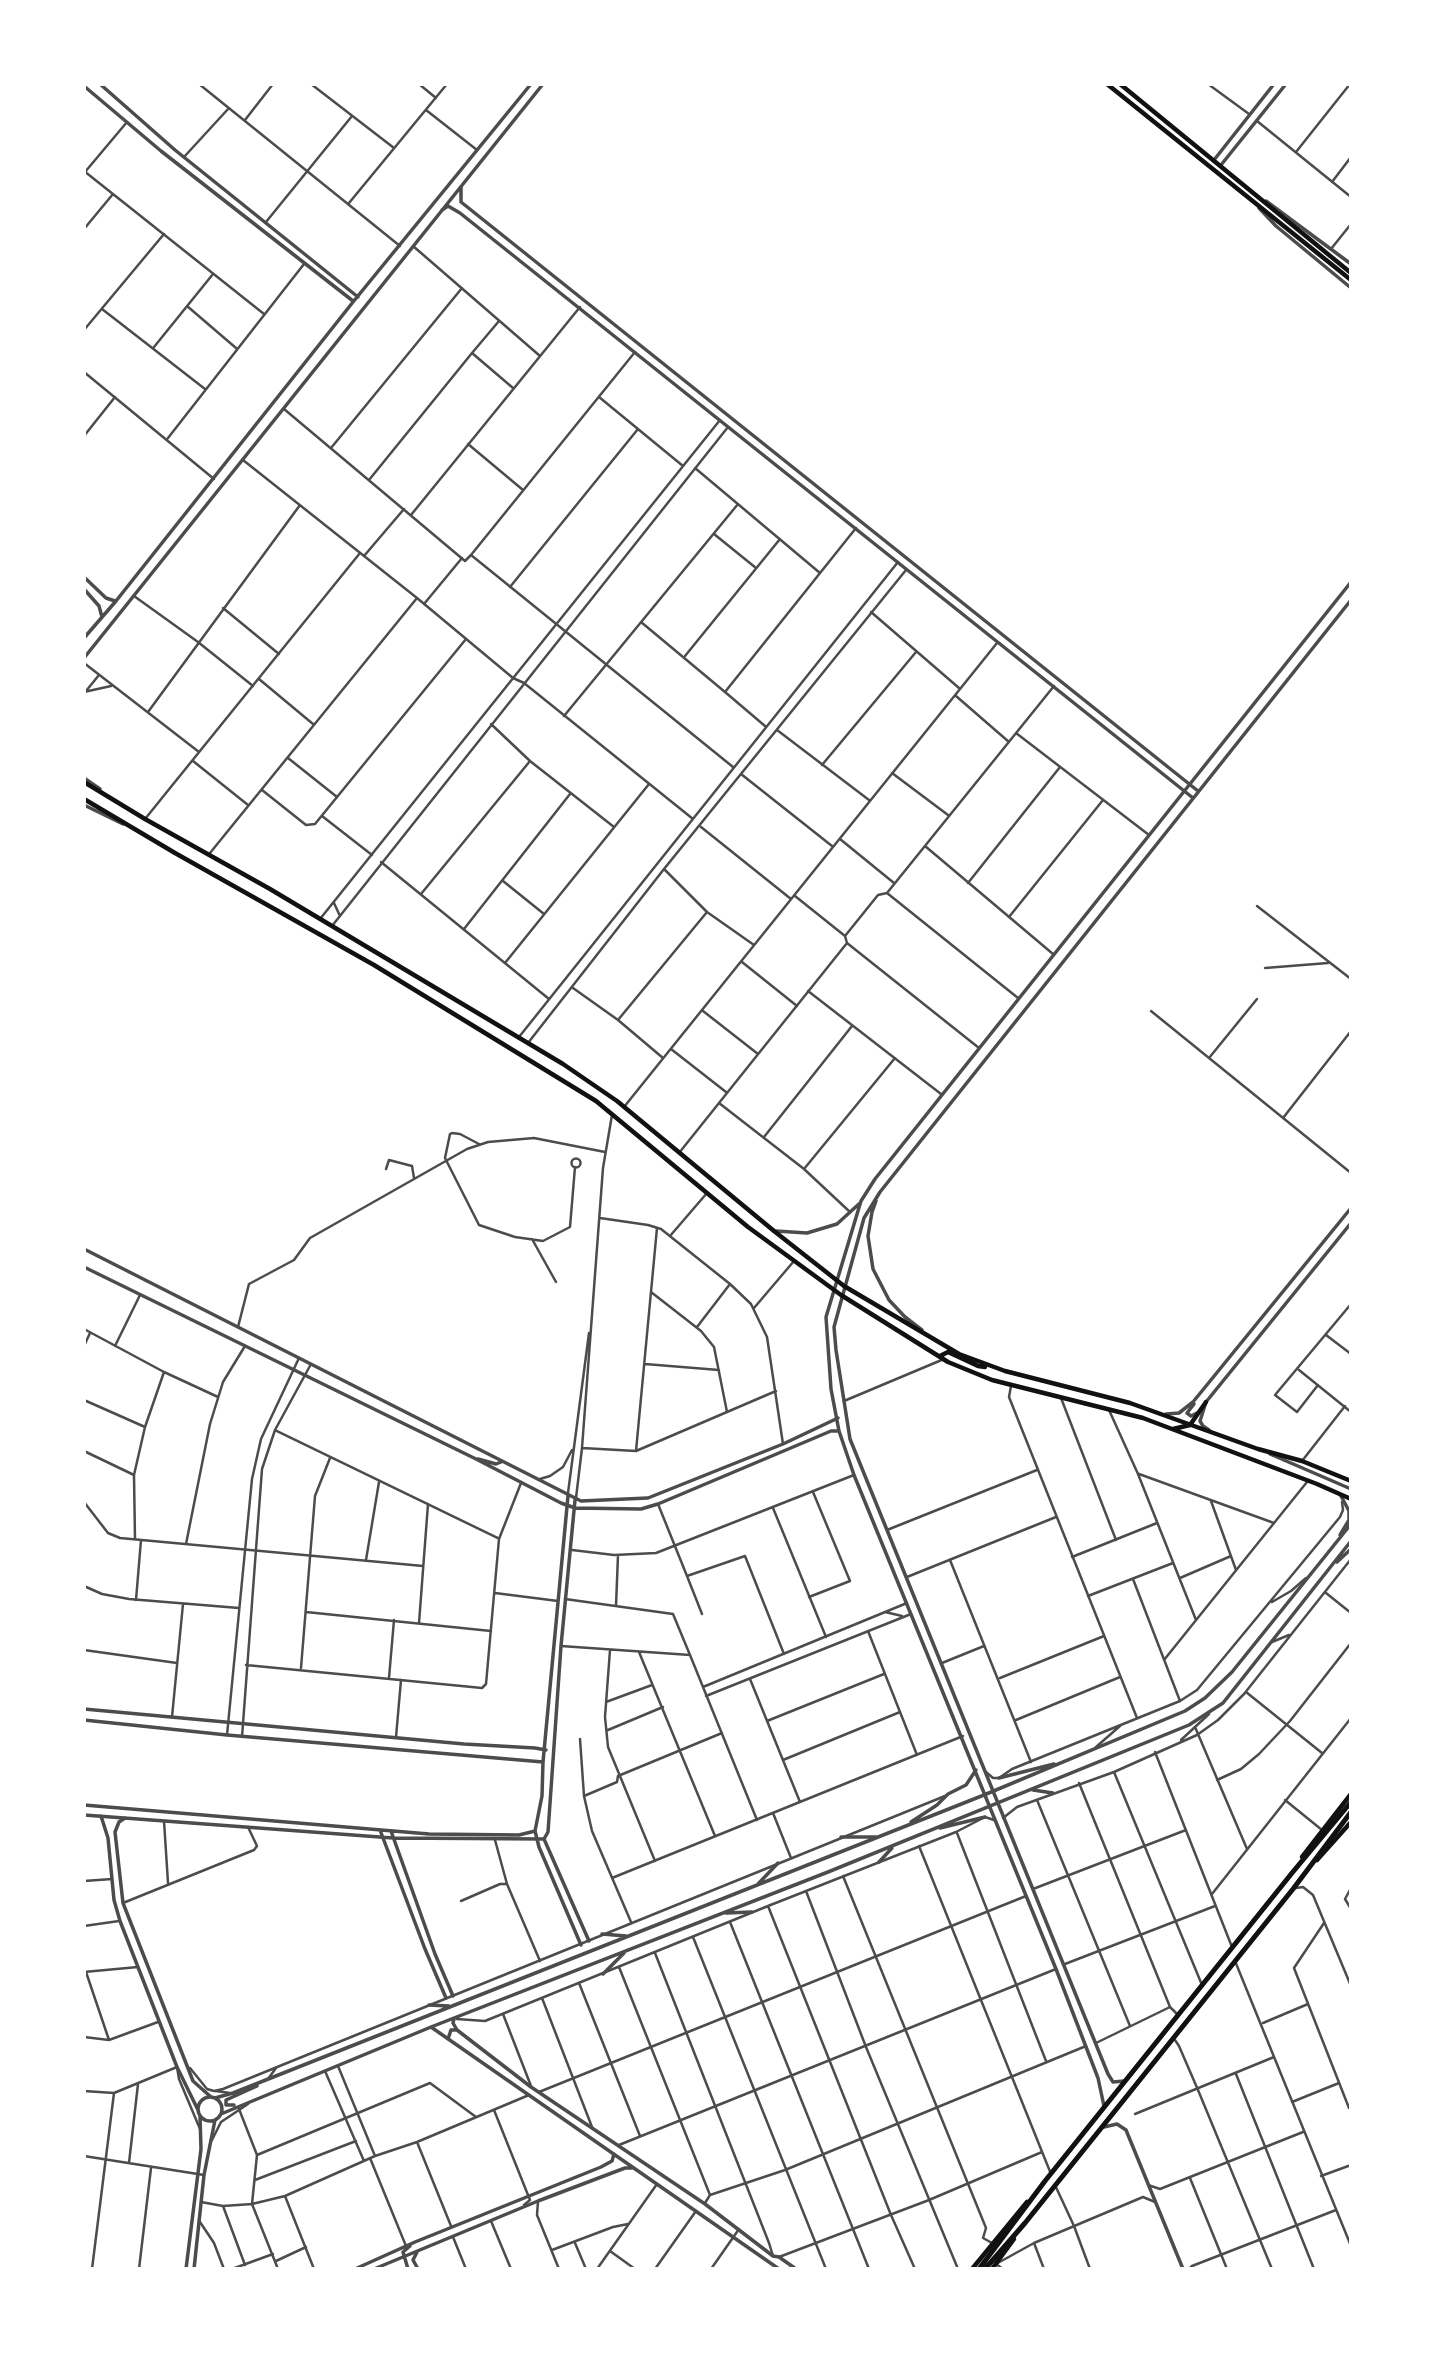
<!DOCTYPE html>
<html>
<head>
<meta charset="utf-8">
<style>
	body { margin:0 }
	#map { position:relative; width:1435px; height:2353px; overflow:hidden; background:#fff; font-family:Roboto,sans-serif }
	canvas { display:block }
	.frame { position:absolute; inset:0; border:86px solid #fff; pointer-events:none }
</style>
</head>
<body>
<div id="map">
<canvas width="1435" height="2353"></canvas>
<div class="frame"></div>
</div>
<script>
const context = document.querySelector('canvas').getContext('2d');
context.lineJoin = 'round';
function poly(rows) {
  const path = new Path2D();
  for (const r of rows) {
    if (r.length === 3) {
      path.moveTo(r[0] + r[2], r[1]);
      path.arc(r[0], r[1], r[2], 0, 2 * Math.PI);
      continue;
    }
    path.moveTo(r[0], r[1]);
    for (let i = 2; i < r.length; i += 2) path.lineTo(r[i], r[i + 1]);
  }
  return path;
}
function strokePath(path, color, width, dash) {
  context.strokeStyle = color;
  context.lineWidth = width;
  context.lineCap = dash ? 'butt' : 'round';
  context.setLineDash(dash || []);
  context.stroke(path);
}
strokePath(poly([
	[199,84,400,246],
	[311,84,394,148],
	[419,84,436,98],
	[1208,84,1249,114],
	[426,110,477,150],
	[245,120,273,84],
	[1257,121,1351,197],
	[1296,152,1350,84],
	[184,157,229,108],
	[84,171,264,314],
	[85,172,127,122],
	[1332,182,1351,157],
	[349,203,447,84],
	[266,222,352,116],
	[84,229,113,194],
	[413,246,540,356],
	[1331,249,1351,224],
	[187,306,236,348],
	[102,309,205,389],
	[84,330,164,234],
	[154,347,213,274],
	[635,352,471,555,733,767],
	[472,353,499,321],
	[84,372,214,479],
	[599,397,683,466],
	[284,409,465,561,471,555],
	[84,436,115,397],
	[168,438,304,264],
	[468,444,523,490],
	[331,448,462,288],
	[243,460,417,598,513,678,524,683,693,819],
	[695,468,820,573],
	[369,480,472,353,513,388],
	[411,515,580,307],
	[714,534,756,568],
	[364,556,404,509],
	[510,587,638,429],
	[134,596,198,642,253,686],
	[424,604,462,558],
	[223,608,279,654],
	[871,612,959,688],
	[641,622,725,692,856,528],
	[685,656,780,539],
	[84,663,199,752],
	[259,679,313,724],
	[86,691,99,675],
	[84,692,111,686],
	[725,692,765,726],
	[956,696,1009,742],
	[148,712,300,505],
	[564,716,738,504],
	[491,724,530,761,614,827],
	[777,730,869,800],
	[1016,733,1149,835],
	[288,758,337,797],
	[193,761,248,805],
	[822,765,916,652],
	[892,773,948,815],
	[741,774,832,846],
	[262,790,306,825,315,824,466,639],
	[322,816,372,855],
	[145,819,360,553],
	[701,827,791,899],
	[840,839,894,883],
	[925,846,1053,954],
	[210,853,417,598],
	[381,862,549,999],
	[664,869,707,912,754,945],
	[503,881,544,914],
	[968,883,1060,767],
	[887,893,1018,998],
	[421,894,530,761],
	[795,896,845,936],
	[334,903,340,916],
	[1257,906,1351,979],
	[1009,917,1103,800],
	[320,919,720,420],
	[332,926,728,427],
	[464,929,570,794],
	[847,943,979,1048],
	[742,962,797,1006],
	[505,963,649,784],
	[1265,968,1328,963],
	[573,988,618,1020],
	[808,991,941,1094],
	[703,1011,758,1054],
	[1151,1011,1351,1173],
	[519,1037,898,562],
	[528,1043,664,869,906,570],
	[671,1049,726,1092],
	[663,1058,618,1020,707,912],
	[1209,1058,1257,999],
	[719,1103,804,1169,895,1058],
	[624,1107,997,643],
	[1283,1118,1351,1031],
	[764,1137,852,1026],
	[479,1144,460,1134,452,1133,450,1134,445,1158,479,1225,515,1237,543,1241,570,1227,575,1167],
	[679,1153,847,943,845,936,878,895,887,893,1054,686],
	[576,1163,4.5],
	[386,1169,389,1160,412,1166,414,1178],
	[804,1169,850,1212],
	[600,1218,648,1225,661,1229,730,1284,751,1304,767,1337,783,1444],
	[670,1236,707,1193],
	[532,1239,556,1282],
	[651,1292,701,1331,714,1347,727,1412],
	[754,1308,794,1261],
	[238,1327,249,1284,294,1260,310,1238,467,1149,488,1142,534,1138,605,1152],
	[697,1327,730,1284],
	[84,1329,164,1372,218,1397],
	[1326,1335,1351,1354],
	[84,1346,90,1333],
	[115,1346,140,1295],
	[645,1364,719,1370],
	[1299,1370,1351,1412],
	[1318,1385,1297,1412,1275,1395,1351,1304],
	[1011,1386,1009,1397,1137,1718],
	[1061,1398,1116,1540],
	[84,1400,145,1427],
	[844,1401,944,1359],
	[1109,1410,1138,1474,1196,1620],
	[275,1430,498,1538],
	[582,1448,636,1451,776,1391],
	[84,1451,134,1475],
	[636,1451,657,1228],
	[1302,1461,1345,1406],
	[1139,1474,1274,1523],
	[540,1479,550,1476,563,1467,572,1450],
	[568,1493,589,1333],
	[576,1498,582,1448,603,1168,612,1115],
	[1211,1501,1236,1570],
	[84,1502,108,1533,120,1538,423,1566],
	[658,1504,687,1576,745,1556,784,1654],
	[773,1508,826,1637],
	[887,1530,1037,1470],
	[135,1539,134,1475,145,1427,164,1372],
	[186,1544,210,1424,223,1382,245,1346],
	[572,1550,614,1555,656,1553,854,1475],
	[1072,1557,1157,1523],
	[366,1560,379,1482],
	[950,1560,1031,1762],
	[687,1576,702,1614],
	[907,1577,1056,1517],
	[1180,1578,1231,1556],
	[1133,1579,1180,1701],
	[84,1586,102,1594,129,1599,239,1608],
	[495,1593,558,1601],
	[1326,1593,1351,1613],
	[1088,1596,1173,1563],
	[809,1597,850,1581,813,1492],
	[565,1599,673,1614,690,1655],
	[136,1600,141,1540],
	[1272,1602,1291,1591,1306,1578],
	[616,1606,618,1555],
	[306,1612,491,1631],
	[885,1612,902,1616],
	[419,1623,428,1504],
	[868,1631,917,1755],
	[1272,1642,1289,1635],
	[561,1646,690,1655,757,1820],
	[84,1650,177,1663],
	[610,1650,605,1717,608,1747,655,1861],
	[639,1652,715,1836],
	[1164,1660,1307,1482],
	[942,1663,984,1646],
	[246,1665,482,1688,486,1684,499,1539,521,1483],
	[301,1668,315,1496,330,1458],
	[389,1678,394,1620],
	[1000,1678,1104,1636],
	[750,1679,800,1802],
	[703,1687,907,1603],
	[1246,1692,1322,1753],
	[706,1696,911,1614],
	[606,1702,652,1685],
	[172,1717,183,1604],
	[1016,1720,1120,1677],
	[767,1721,884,1674],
	[1195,1727,1247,1849],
	[608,1730,663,1707],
	[227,1735,252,1479,261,1439,299,1358],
	[242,1737,262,1469,275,1430,311,1364],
	[396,1737,401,1680],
	[580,1739,584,1796,592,1831,631,1922],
	[1181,1740,1209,1714],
	[1096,1747,1120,1726],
	[1155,1752,1232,1947],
	[783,1760,900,1712],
	[986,1772,993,1778,999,1778,1012,1769,1180,1701,1197,1690,1340,1517,1343,1510,1342,1502],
	[1114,1772,1202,1985],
	[1217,1780,1241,1769,1259,1754,1290,1721,1351,1643],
	[1079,1783,1170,2007,1178,2015],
	[584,1796,617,1782,618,1776,722,1733],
	[1037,1800,1130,2026],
	[1285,1800,1322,1830],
	[773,1813,791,1858],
	[1003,1818,1017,1807,1114,1772,1197,1735,1218,1720,1244,1694,1351,1559],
	[164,1821,168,1883],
	[957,1833,1046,2061],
	[495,1840,507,1884],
	[919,1846,1051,2174],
	[843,1876,986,2228,983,2238,992,2243],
	[612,1878,963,1736],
	[84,1881,112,1879],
	[1296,1888,1303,1887,1313,1895,1351,1986],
	[1351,1888,1345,1899,1351,1909],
	[1033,1889,1186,1830],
	[806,1891,866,2047,958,2269],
	[1212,1894,1351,1718],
	[461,1901,500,1884,507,1884,540,1961],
	[123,1903,254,1850,257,1846,248,1827],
	[768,1906,891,2215,915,2269],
	[730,1922,869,2269],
	[1324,1923,1294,1968,1349,2108,1351,2107],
	[84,1926,119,1921],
	[693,1937,826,2269],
	[655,1953,769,2243,773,2256],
	[1235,1961,1351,2246],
	[1065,1964,1215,1906],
	[619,1967,710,2195],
	[84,1972,138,1967],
	[86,1972,109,2040],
	[579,1983,640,2136],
	[542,1998,592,2127],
	[503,2014,531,2086],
	[457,2019,485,2021,768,1906,956,1832,985,1817,994,1820],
	[1263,2023,1308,2004],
	[84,2037,109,2040,158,2022],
	[1175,2040,1179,2046,1198,2090,1272,2269],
	[1096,2043,1170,2007],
	[338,2066,375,2156],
	[190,2068,207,2089,214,2091,223,2089,945,1796],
	[325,2071,364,2161],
	[1236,2074,1314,2269],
	[268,2079,276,2068],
	[84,2091,114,2093,177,2067,179,2079,200,2129],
	[216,2091,230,2093],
	[539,2092,1026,1896],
	[1292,2102,1339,2083],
	[239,2109,257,2155],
	[494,2110,530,2200,524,2205],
	[1135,2114,1274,2057],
	[212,2140,221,2122,248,2104],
	[417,2142,451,2226],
	[619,2145,1056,1969],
	[84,2156,204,2175],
	[370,2158,406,2246],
	[129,2163,138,2084],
	[1321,2176,1351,2165],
	[1190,2178,1227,2269],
	[255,2180,356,2141],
	[1055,2185,1074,2226,1090,2269],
	[1148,2185,1160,2189,1303,2132],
	[285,2196,314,2269],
	[538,2201,537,2215,559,2269],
	[201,2202,223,2206,252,2204,285,2196,375,2156,417,2142,529,2095],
	[705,2203,710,2195,785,2170,1086,2046],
	[223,2206,245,2265],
	[491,2221,511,2269],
	[200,2222,214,2243,224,2269],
	[453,2237,466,2269],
	[575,2243,586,2269],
	[1034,2243,1044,2269],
	[552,2250,613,2227,628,2224],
	[610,2251,635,2269],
	[779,2257,929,2200,1042,2152],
	[276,2261,306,2247],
	[92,2269,114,2093],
	[139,2269,151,2168],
	[232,2269,273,2254],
	[278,2269,252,2204,257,2155,430,2083,476,2117],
	[597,2269,657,2184],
	[655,2269,696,2211],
	[711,2269,739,2229],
	[1003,2269,996,2264,1034,2243,1143,2197,1155,2202],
	[1189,2269,1192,2266,1336,2210]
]), '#4c4c4c', 2.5);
strokePath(poly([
	[100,84,175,150,358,297],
	[84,86,161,151,353,301],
	[1214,160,1274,84],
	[1221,165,1286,84],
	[461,187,461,202,1198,791],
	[1266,201,1351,264],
	[1259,208,1276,226,1351,288],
	[442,210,448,206,460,213,1193,798],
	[84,577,106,598,115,601],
	[84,589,99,606,102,617],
	[84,638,116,601,353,302,531,84],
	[84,658,543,84],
	[84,778,100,789],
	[84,805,123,824],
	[876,1201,872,1212,868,1236,873,1269,889,1300,905,1317,922,1330],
	[776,1231,807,1233,837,1224,860,1203],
	[84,1249,581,1501,648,1498,783,1444,838,1418],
	[84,1267,476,1459,561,1503,575,1508,641,1509,658,1504,831,1431,839,1431],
	[1194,1404,1187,1413,1191,1416,1197,1413],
	[1166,1414,1179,1413,1193,1402,1351,1208],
	[1209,1430,1203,1426,1200,1421,1206,1402,1351,1223],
	[1270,1454,1351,1489],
	[478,1459,496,1464,501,1462],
	[568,1496,543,1762,542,1796,535,1831,539,1847,581,1945],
	[575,1500,561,1646,548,1832,544,1839,589,1941],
	[1340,1535,1349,1520,1349,1511,1341,1496],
	[1337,1562,1351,1549],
	[84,1709,464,1744,535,1748,546,1750],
	[84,1720,227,1735,543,1762],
	[999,1778,1054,1764],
	[1033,1790,1053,1793],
	[84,1805,429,1834,519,1835,535,1831],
	[84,1815,393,1838,544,1839],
	[101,1816,108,1838,114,1900,120,1921,177,2067,198,2110],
	[125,1818,119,1822,115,1832,123,1903,193,2081,211,2097],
	[911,1822,937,1805,948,1794,966,1785,976,1770],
	[940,1828,985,1817],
	[380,1830,425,1949,446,1998],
	[391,1831,435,1954,453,1996],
	[841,1837,876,1837],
	[879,1862,892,1848],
	[758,1884,778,1863],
	[726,1913,752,1912],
	[602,1934,626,1936],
	[603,1974,624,1953],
	[429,2005,449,2006],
	[454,2019,453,2023,457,2030,531,2087,705,2204,773,2256,779,2257,796,2269],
	[431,2027,779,2269],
	[448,2039,451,2030,457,2030],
	[1124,2081,1113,2082,1108,2074,850,1439,836,1350,834,1327,864,1218,880,1192,1351,600],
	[210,2109,12],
	[215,2098,233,2093,984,1795,1185,1711,1205,1698,1232,1672,1351,1524],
	[234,2105,226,2105,226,2100,257,2086],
	[1104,2106,1098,2078,1056,1969,854,1475,839,1431,831,1389,826,1317,861,1201,875,1179,1351,582],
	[221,2114,431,2027,828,1872,1189,1725,1223,1703,1351,1541],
	[1104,2127,1117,2124,1126,2130,1183,2269],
	[417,2252,413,2260,418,2269],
	[186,2269,201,2149,200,2116],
	[194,2269,204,2175,215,2120],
	[355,2269,415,2242,601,2167,612,2161,614,2154],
	[374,2269,538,2201,625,2168,632,2168],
	[408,2269,403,2252,410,2246]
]), '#4c4c4c', 3.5);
strokePath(poly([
	[1302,1857,1351,1794],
	[1317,1860,1351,1822],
	[972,2269,1027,2202],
	[992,2269,1014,2239]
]), '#111', 4.5);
strokePath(poly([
	[1107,84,1351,280],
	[1120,84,1351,273],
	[84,782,145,819,270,889,563,1064,617,1101,774,1231,844,1286,959,1354,1005,1371,1130,1403,1258,1449,1302,1461,1351,1481],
	[84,799,175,853,374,965,596,1101,748,1227,841,1295,948,1362,992,1380,1143,1418,1317,1484,1351,1499],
	[940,1356,948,1352,978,1366,985,1367],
	[1173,1429,1190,1425,1206,1402]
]), '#111', 4.5);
strokePath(poly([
	[979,2269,1045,2181,1292,1873,1351,1802],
	[985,2269,1025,2223,1293,1889,1351,1812]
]), '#111', 5);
</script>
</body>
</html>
